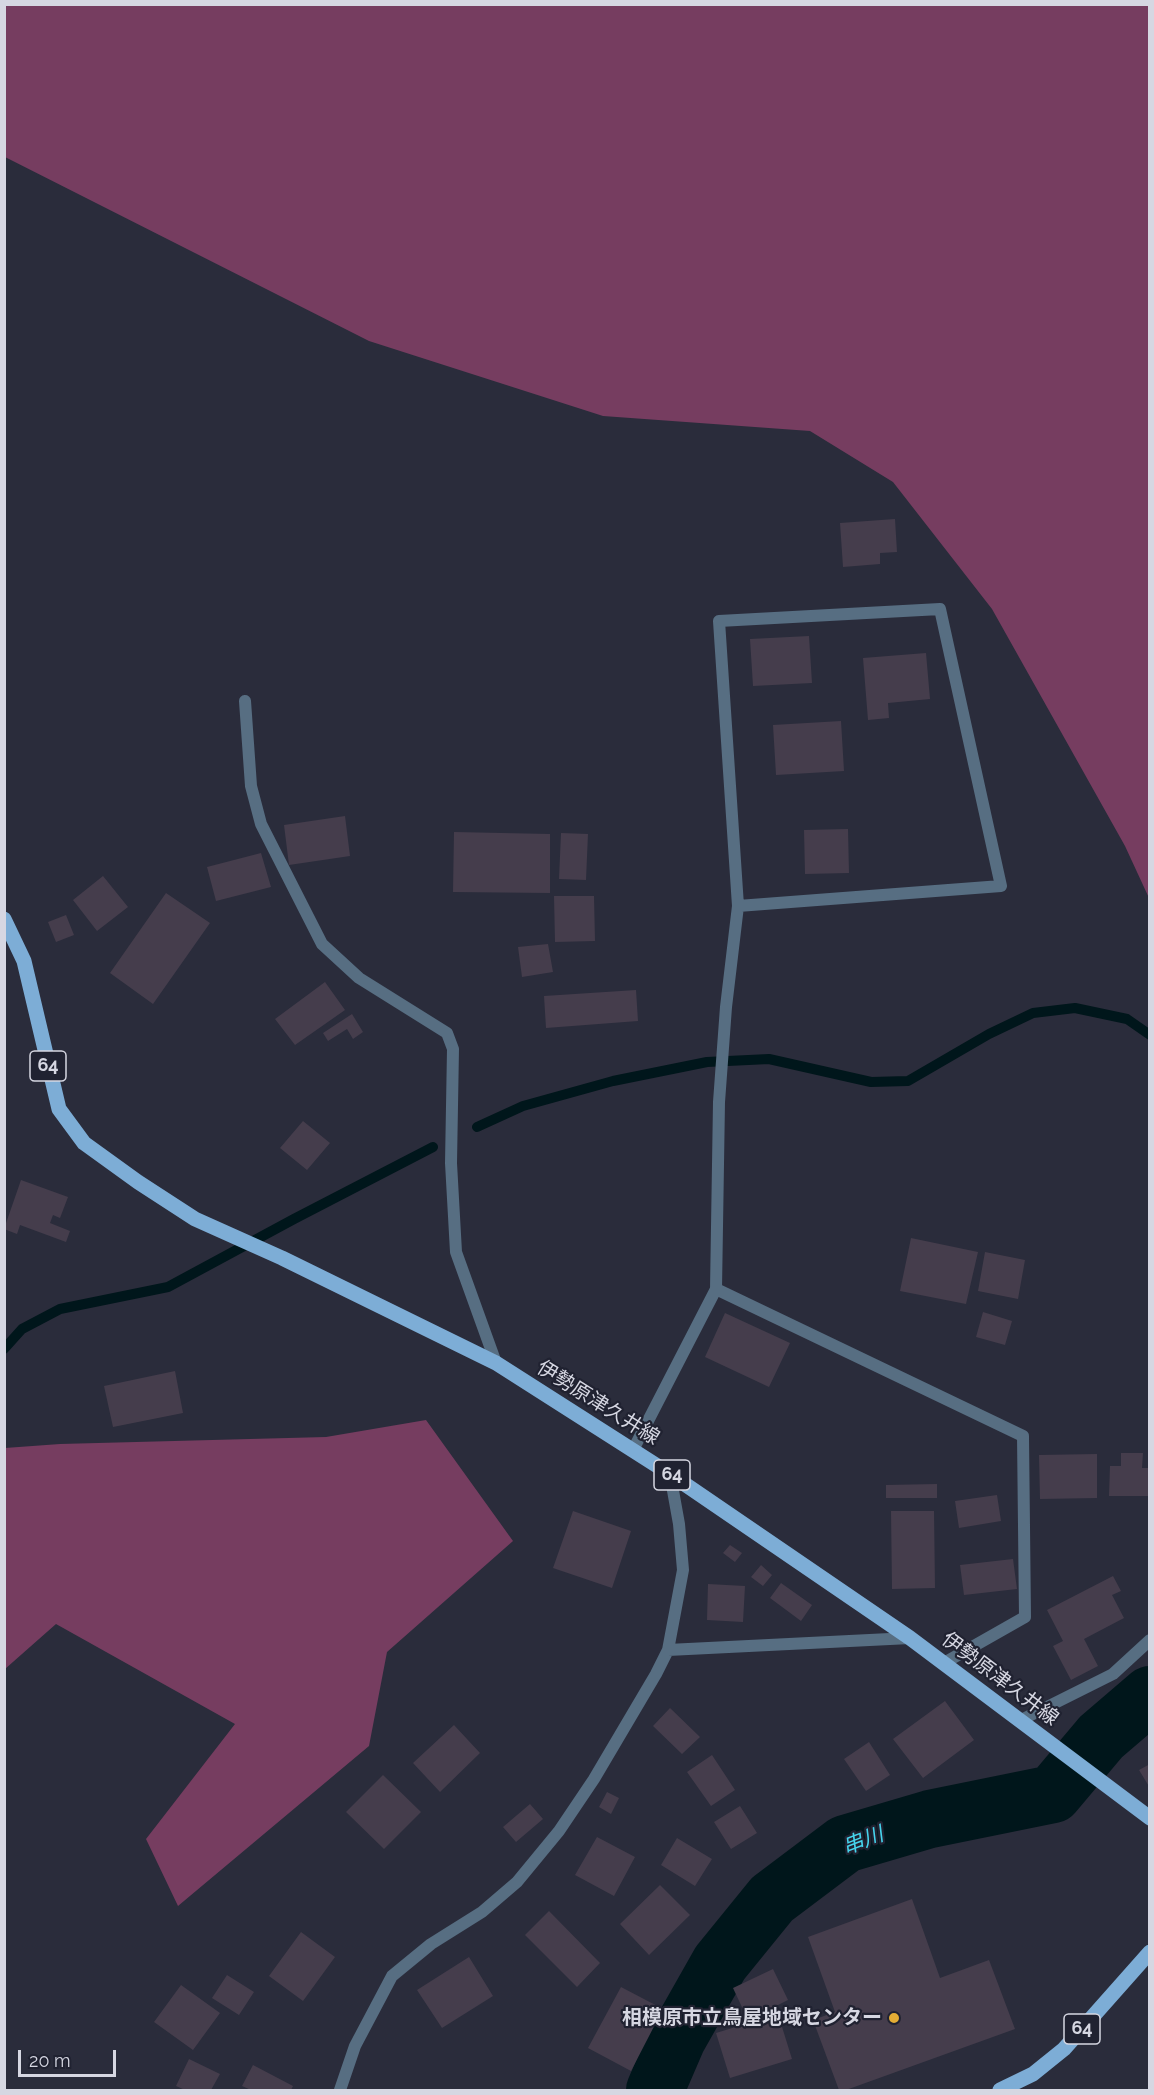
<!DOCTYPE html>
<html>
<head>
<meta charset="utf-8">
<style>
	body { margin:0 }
	#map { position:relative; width:1154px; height:2095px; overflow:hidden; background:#2a2c3b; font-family:Raleway,sans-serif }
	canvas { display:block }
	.frame { position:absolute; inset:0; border:6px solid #d6d7e2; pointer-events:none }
	.scale { position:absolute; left:18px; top:2050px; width:98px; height:27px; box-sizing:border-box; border:3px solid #d6d7e2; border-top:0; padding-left:8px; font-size:18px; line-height:21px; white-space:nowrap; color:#d6d7e2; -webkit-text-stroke:4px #202231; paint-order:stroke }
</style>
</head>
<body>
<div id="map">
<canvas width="1154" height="2095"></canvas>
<div class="frame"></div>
<div class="scale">20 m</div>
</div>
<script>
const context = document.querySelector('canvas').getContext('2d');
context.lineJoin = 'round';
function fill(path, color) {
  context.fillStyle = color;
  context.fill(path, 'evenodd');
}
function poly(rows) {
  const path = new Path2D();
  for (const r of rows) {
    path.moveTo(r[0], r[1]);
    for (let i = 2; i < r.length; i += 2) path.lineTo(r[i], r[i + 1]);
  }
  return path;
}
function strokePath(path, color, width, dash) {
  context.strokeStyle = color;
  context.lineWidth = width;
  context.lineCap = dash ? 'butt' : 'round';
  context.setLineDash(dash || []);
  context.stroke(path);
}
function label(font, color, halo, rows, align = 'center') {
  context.font = font + ' Raleway,"Noto Sans JP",sans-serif';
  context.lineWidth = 4.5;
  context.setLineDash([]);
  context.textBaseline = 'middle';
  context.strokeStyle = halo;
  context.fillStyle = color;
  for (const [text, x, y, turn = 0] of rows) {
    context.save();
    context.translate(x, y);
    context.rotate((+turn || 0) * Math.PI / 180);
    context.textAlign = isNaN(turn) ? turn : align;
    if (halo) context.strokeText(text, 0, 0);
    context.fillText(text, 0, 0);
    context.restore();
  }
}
fill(poly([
	[4,5,1149,5,1149,898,1125,846,992,609,893,482,810,431,603,416,369,341,5,157],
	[426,1420,513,1541,387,1652,369,1746,178,1906,146,1839,235,1724,56,1624,5,1669,5,1448,60,1444,326,1437]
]), '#763d60');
strokePath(poly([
	[477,1127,523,1106,613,1081,707,1062,769,1059,871,1082,908,1081,989,1034,1033,1013,1075,1008,1127,1019,1150,1035],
	[4,1349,22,1329,60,1309,168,1287,294,1219,433,1147]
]), '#00161b', 10);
strokePath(poly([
	[655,2090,677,2039,720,1963,772,1899,845,1844,930,1819,1053,1794,1101,1737,1150,1695]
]), '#00161b', 58);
fill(poly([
	[895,519,897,552,880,553,880,564,843,567,840,523],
	[809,636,812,683,753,686,750,639],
	[926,653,930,699,888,703,889,718,868,720,863,658],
	[841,721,844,771,776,775,773,725],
	[345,816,350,856,289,865,284,825],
	[848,829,849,873,805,874,804,830],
	[454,832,550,834,550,893,453,892],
	[561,833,588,834,586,880,559,879],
	[261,853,271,887,216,901,207,867],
	[103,876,128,907,97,931,73,900],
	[166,893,210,923,153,1004,110,973],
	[554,896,594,896,595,941,555,942],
	[66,915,74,935,56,942,48,922],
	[548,944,553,972,522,977,518,947],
	[325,982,345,1010,295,1045,275,1019],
	[636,990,638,1021,546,1028,544,996],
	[352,1014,363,1032,353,1039,347,1029,328,1041,323,1033],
	[303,1121,330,1143,307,1170,280,1148],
	[21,1180,68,1197,60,1218,53,1215,50,1223,70,1231,66,1242,20,1225,17,1234,4,1229],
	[911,1238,978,1252,966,1304,900,1291],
	[985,1252,1025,1260,1018,1299,978,1291],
	[983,1312,1012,1321,1005,1345,976,1337],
	[725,1313,790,1343,769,1387,705,1357],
	[175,1371,183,1413,113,1427,104,1386],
	[1121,1453,1143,1453,1142,1468,1150,1468,1150,1496,1109,1496,1110,1466,1121,1466],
	[1097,1454,1097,1498,1040,1499,1039,1455],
	[937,1484,937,1498,886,1498,886,1485],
	[997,1495,1001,1521,959,1528,955,1501],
	[573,1511,631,1531,612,1588,553,1568],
	[891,1511,934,1511,935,1588,892,1589],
	[730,1545,742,1553,735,1562,723,1553],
	[1013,1559,1017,1589,964,1595,960,1565],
	[761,1565,772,1575,763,1586,751,1577],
	[1113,1576,1121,1591,1112,1595,1124,1618,1084,1639,1098,1666,1071,1680,1053,1646,1063,1641,1047,1610],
	[781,1583,812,1605,801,1621,770,1598],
	[708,1584,745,1586,743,1622,707,1620],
	[945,1701,974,1740,923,1778,893,1739],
	[670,1708,700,1737,682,1754,653,1726],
	[454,1725,480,1753,440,1792,413,1763],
	[869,1742,890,1775,866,1791,844,1759],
	[712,1755,735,1790,711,1806,687,1772],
	[1150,1764,1150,1788,1139,1770],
	[383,1775,421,1812,384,1849,346,1812],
	[607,1792,619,1798,611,1814,599,1807],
	[530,1804,543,1819,516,1842,503,1827],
	[740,1806,757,1833,731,1849,714,1822],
	[597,1837,635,1857,614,1896,575,1875],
	[677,1838,712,1859,695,1886,661,1865],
	[660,1885,690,1915,649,1955,620,1924],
	[912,1899,940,1978,989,1960,1015,2029,846,2090,839,2090,813,2020,835,2012,808,1937],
	[549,1911,600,1963,577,1987,525,1935],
	[301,1932,335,1957,303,2001,269,1976],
	[469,1957,493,1996,442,2028,417,1990],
	[773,1969,788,2000,748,2020,733,1988],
	[227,1975,254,1992,239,2015,212,1998],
	[181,1985,220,2013,193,2050,154,2022],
	[621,1987,663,2009,631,2071,588,2048],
	[778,2014,792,2059,730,2078,716,2033],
	[189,2059,220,2074,211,2090,185,2090,176,2086],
	[253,2065,293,2086,291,2090,251,2090,242,2086]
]), '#453d4c');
strokePath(poly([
	[245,701,251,786,261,824,322,944,359,978,447,1033,453,1049,451,1163,456,1252,496,1363],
	[716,1289,1023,1436,1025,1617,944,1663],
	[633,1450,716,1289,719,1102,726,1007,738,906,719,621,940,609,1001,886,738,906],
	[668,1650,910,1638],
	[1019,1721,1113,1674,1150,1640],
	[340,2090,355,2046,392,1976,431,1944,482,1912,517,1882,559,1831,594,1779,656,1674,668,1650,683,1570,679,1524,670,1474]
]), '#576e82', 12);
strokePath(poly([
	[4,919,24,961,59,1109,84,1143,138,1182,195,1219,282,1258,496,1363,670,1474,910,1638,1150,1818],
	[1000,2090,1033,2074,1064,2049,1150,1952]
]), '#7dadd6', 15);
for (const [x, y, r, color] of [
	[894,2018,6,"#e4ad35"]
]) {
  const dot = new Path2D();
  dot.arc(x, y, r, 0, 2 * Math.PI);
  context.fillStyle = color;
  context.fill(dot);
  strokePath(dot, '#202231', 2);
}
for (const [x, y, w] of [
	[48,1066,36],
	[672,1475,36],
	[1082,2029,36]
]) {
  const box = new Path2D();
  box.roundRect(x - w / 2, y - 15, w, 30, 4.5);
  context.fillStyle = '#202231';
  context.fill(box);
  strokePath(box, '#d6d7e2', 1.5);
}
label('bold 18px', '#d6d7e2', null, [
	["64",48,1066],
	["64",672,1475],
	["64",1082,2029]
]);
label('20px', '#d6d7e2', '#202231', [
	["伊勢原津久井線",598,1403,32],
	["伊勢原津久井線",1000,1679,37]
]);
label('bold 20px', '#d6d7e2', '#202231', [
	["相模原市立鳥屋地域センター",882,2018]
], 'right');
label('italic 21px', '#46d4ed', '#202231', [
	["串川",863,1841,-21]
]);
</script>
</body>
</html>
